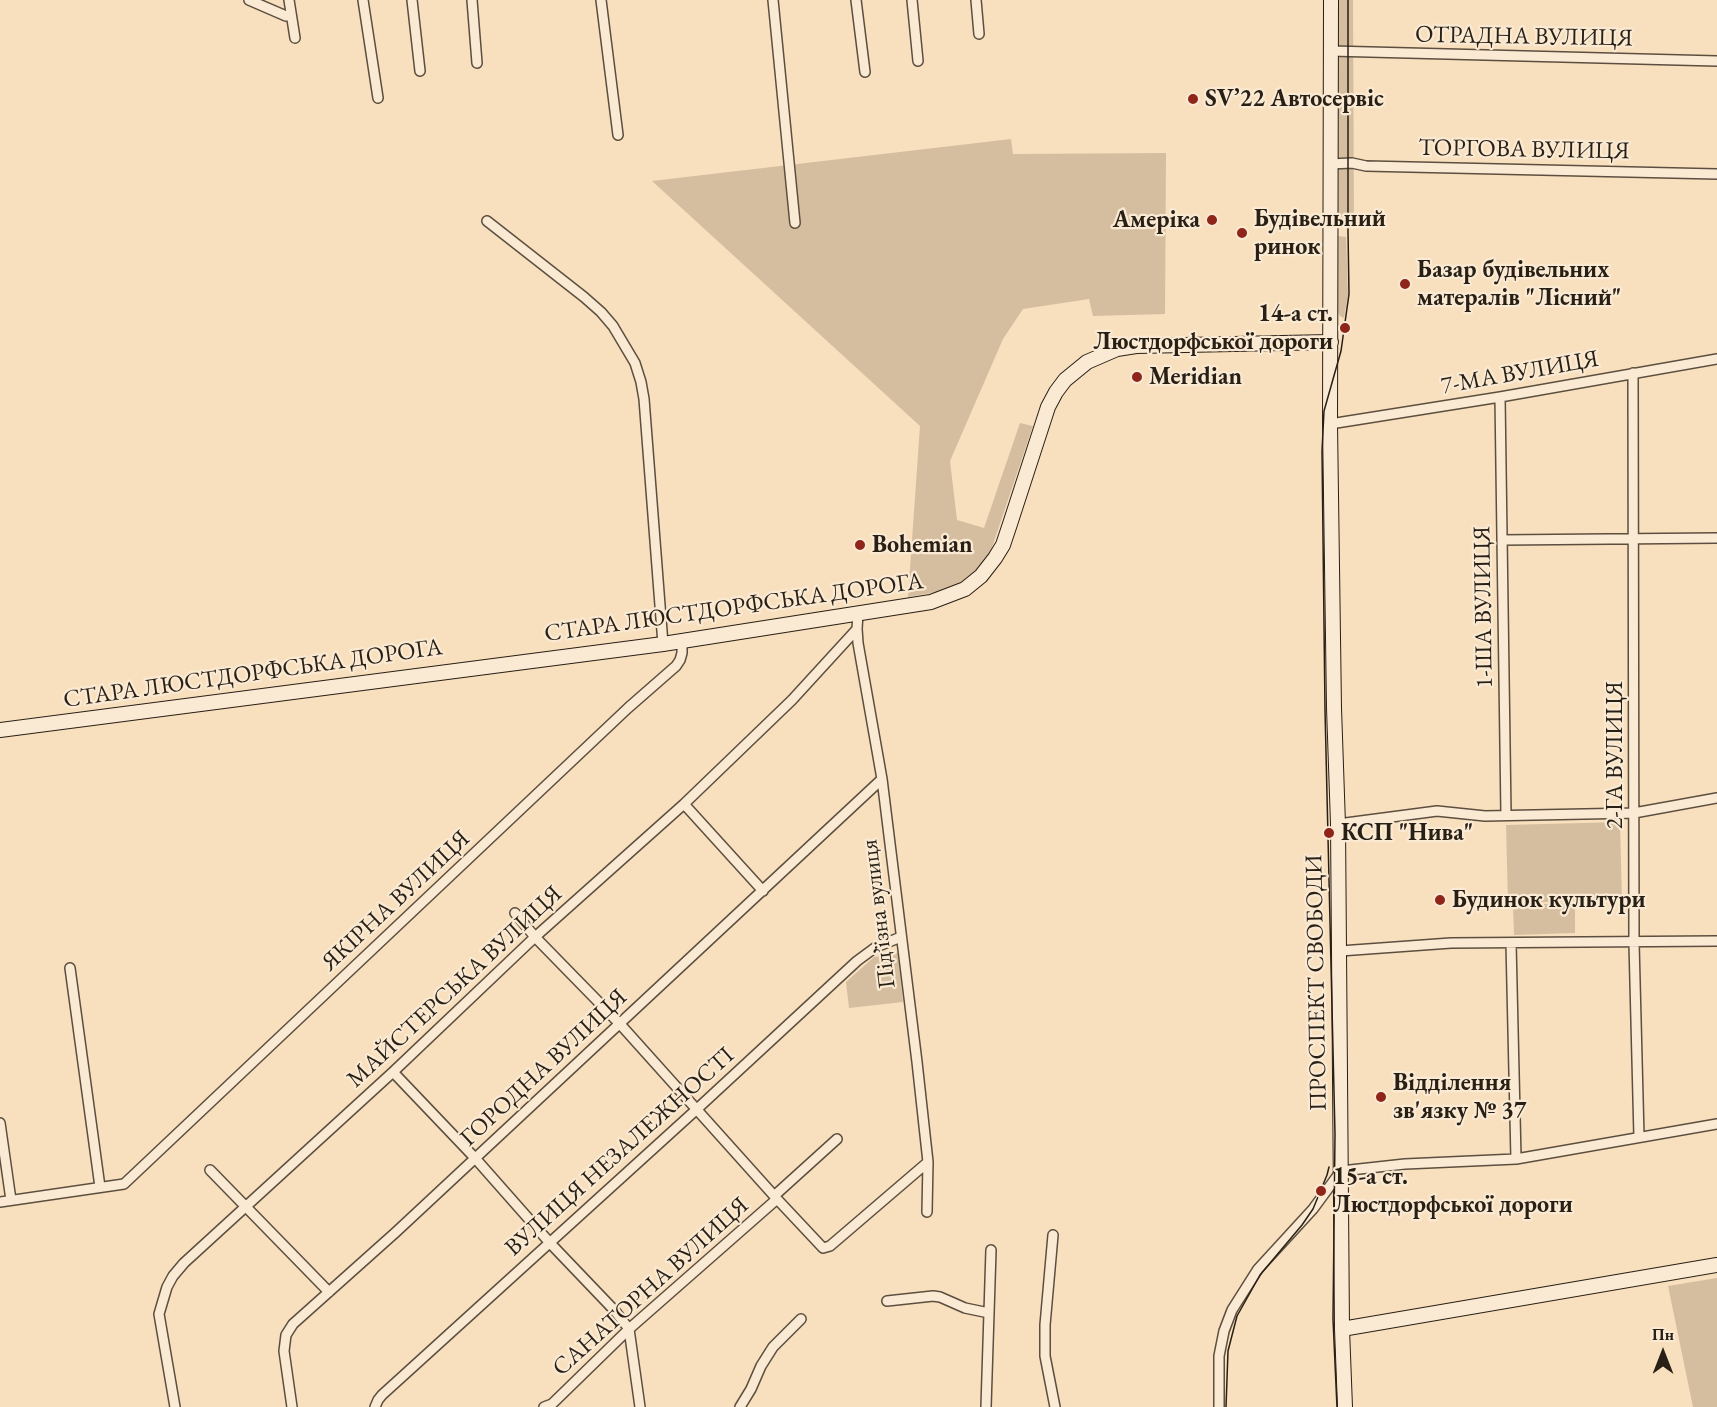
<!DOCTYPE html>
<html>
<head>
<meta charset="utf-8">
<style>
	body { margin:0 }
	#map { position:relative; width:1717px; height:1407px; overflow:hidden; background:#f8dfbd; font-family:"EB Garamond",serif }
	canvas { display:block }
	.north { position:absolute; left:1633px; top:1323px; width:60px; height:60px; -webkit-text-stroke:4px #faead4; paint-order:stroke; rotate:0deg; font-size:16px; font-weight:700; line-height:24px; text-align:center; color:#281f15 }
	.north::after { content:''; display:block; margin:auto; width:21px; height:27px; background:#281f15; clip-path:polygon(50% 0,100% 100%,50% 72%,0 100%) }
</style>
</head>
<body>
<div id="map">
<canvas width="1717" height="1407"></canvas>
<div class="north">Пн</div>
</div>
<script>
const context = document.querySelector('canvas').getContext('2d');
context.lineJoin = 'round';
function fill(path, color) {
  context.fillStyle = color;
  context.fill(path, 'evenodd');
}
function poly(rows) {
  const path = new Path2D();
  for (const r of rows) {
    path.moveTo(r[0], r[1]);
    for (let i = 2; i < r.length; i += 2) path.lineTo(r[i], r[i + 1]);
  }
  return path;
}
function strokePath(path, color, width, dash) {
  context.strokeStyle = color;
  context.lineWidth = width;
  context.lineCap = dash ? 'butt' : 'round';
  context.setLineDash(dash || []);
  context.stroke(path);
}
function label(font, color, halo, rows, align = 'center') {
  context.font = font + ' "EB Garamond",serif';
  context.lineWidth = 4.5;
  context.setLineDash([]);
  context.textBaseline = 'middle';
  context.strokeStyle = halo;
  context.fillStyle = color;
  for (const [text, x, y, turn = 0] of rows) {
    context.save();
    context.translate(x, y);
    context.rotate((+turn || 0) * Math.PI / 180);
    context.textAlign = isNaN(turn) ? turn : align;
    if (halo) context.strokeText(text, 0, 0);
    context.fillText(text, 0, 0);
    context.restore();
  }
}
fill(poly([
	[1334,0,1353,0,1354,226,1340,225,1336,222],
	[1011,139,1013,154,1166,153,1165,314,1093,316,1089,299,1023,309,1003,339,950,461,957,520,984,528,1020,423,1033,426,988,559,971,577,943,591,908,597,920,426,652,181],
	[1338,236,1346,237,1348,294,1344,318,1340,316,1338,313,1336,239],
	[1620,822,1622,900,1508,903,1506,825],
	[1575,903,1575,933,1514,935,1513,905],
	[898,953,903,1002,849,1008,846,982,874,957],
	[1717,1278,1717,1407,1693,1407,1668,1286]
]), '#d5bea0');
const street = poly([
	[249,0,286,16,291,16],
	[289,0,295,38],
	[363,0,378,98],
	[412,0,420,71],
	[472,0,477,63],
	[601,0,618,135],
	[773,0,795,223],
	[856,0,865,72],
	[912,0,918,61],
	[976,0,979,34],
	[1331,51,1717,61],
	[1330,164,1352,163,1366,166,1717,174],
	[487,221,584,297,601,312,613,326,635,363,641,382,644,399,663,644],
	[1633,373,1634,943,1639,1137],
	[1500,397,1506,815],
	[1330,424,1500,397,1717,359],
	[1502,540,1717,538],
	[858,613,857,629,858,643,882,779,917,1062,928,1162,927,1212],
	[684,804,763,891],
	[1338,824,1437,811,1485,816,1634,813,1717,798],
	[515,913,535,937,620,1024,777,1199,823,1248,830,1246,928,1162],
	[1511,943,1516,1159],
	[1340,951,1451,943,1717,941],
	[70,968,100,1187],
	[393,1072,475,1158,550,1243,615,1311,629,1329,640,1407],
	[0,1123,11,1200],
	[210,1170,329,1292],
	[774,1196,837,1139],
	[0,1202,124,1184,628,708,676,666,680,660,682,653,682,641],
	[1053,1235,1045,1325,1045,1356,1055,1407],
	[887,1301,933,1296,940,1297,965,1308,989,1313],
	[175,1407,159,1314,167,1287,173,1276,184,1263,393,1072,535,937,684,804,792,700,857,629],
	[292,1407,284,1351,286,1335,293,1324,396,1232,882,779],
	[375,1407,378,1400,382,1395,697,1109,857,961,876,947,901,937],
	[544,1407,552,1404,629,1329,777,1199],
	[740,1407,751,1389,761,1366,773,1347,801,1319],
	[986,1407,991,1250],
	[1219,1407,1219,1356,1224,1331,1232,1310,1258,1269,1313,1209,1341,1171,1405,1164,1516,1159,1717,1124]
]);
const secondary = poly([
	[1331,0,1330,424,1334,708,1338,824,1342,1329,1345,1407],
	[0,730,663,644,931,602,965,589,981,576,995,558,1003,545,1010,524,1048,407,1056,392,1065,380,1087,362,1117,349,1136,346,1331,342],
	[1342,1329,1717,1265]
]);
strokePath(street, '#5c4f3f', 12);
strokePath(secondary, '#281f15', 16);
strokePath(street, '#faead4', 9);
strokePath(secondary, '#faead4', 14);
strokePath(poly([
	[1226,1407,1228,1351,1237,1316,1260,1275,1302,1225,1313,1209,1327,1175,1329,1167],
	[1337,1407,1333,1319,1335,1134,1325,710,1322,451,1324,411,1341,351,1349,294,1348,232,1348,0]
]), '#281f15', 1.5);
for (const [x, y, r, color] of [
	[1193,99,6,"#8f2418"],
	[1212,220,6,"#8f2418"],
	[1242,233,6,"#8f2418"],
	[1405,284,6,"#8f2418"],
	[1345,328,6,"#8f2418"],
	[1137,377,6,"#8f2418"],
	[860,545,6,"#8f2418"],
	[1329,833,6,"#8f2418"],
	[1440,900,6,"#8f2418"],
	[1381,1097,6,"#8f2418"],
	[1321,1191,6,"#8f2418"]
]) {
  const dot = new Path2D();
  dot.arc(x, y, r, 0, 2 * Math.PI);
  context.fillStyle = color;
  context.fill(dot);
  strokePath(dot, '#faead4', 2);
}
label('24px', '#281f15', '#faead4', [
	["ОТРАДНА ВУЛИЦЯ",1524,37,1],
	["ТОРГОВА ВУЛИЦЯ",1524,150,1],
	["7-МА ВУЛИЦЯ",1520,373,-10],
	["1-ША ВУЛИЦЯ",1484,607,-91],
	["СТАРА ЛЮСТДОРФСЬКА ДОРОГА",734,608,-8],
	["СТАРА ЛЮСТДОРФСЬКА ДОРОГА",253,674,-8],
	["2-ГА ВУЛИЦЯ",1615,755,-90],
	["ЯКІРНА ВУЛИЦЯ",396,901,-43],
	["Підʼїзна вулиця",879,914,-97],
	["ПРОСПЕКТ СВОБОДИ",1317,983,-91],
	["МАЙСТЕРСЬКА ВУЛИЦЯ",455,987,-43],
	["ГОРОДНА ВУЛИЦЯ",544,1068,-43],
	["ВУЛИЦЯ НЕЗАЛЕЖНОСТІ",620,1152,-42],
	["САНАТОРНА ВУЛИЦЯ",651,1287,-42]
]);
label('bold 24px', '#281f15', '#faead4', [
	["SV’22 Автосервіс",1205,99],
	["Будівельний",1254,219],
	["ринок",1254,247],
	["Амеріка",1200,220,"right"],
	["Базар будівельних",1417,270],
	["матералів \"Лісний\"",1417,298],
	["14-а ст.",1333,314,"right"],
	["Люстдорфської дороги",1333,342,"right"],
	["Meridian",1149,377],
	["Bohemian",872,545],
	["КСП \"Нива\"",1341,833],
	["Будинок культури",1452,900],
	["Відділення",1393,1083],
	["зв'язку № 37",1393,1111],
	["15-а ст.",1333,1177],
	["Люстдорфської дороги",1333,1205]
], 'left');
</script>
</body>
</html>
